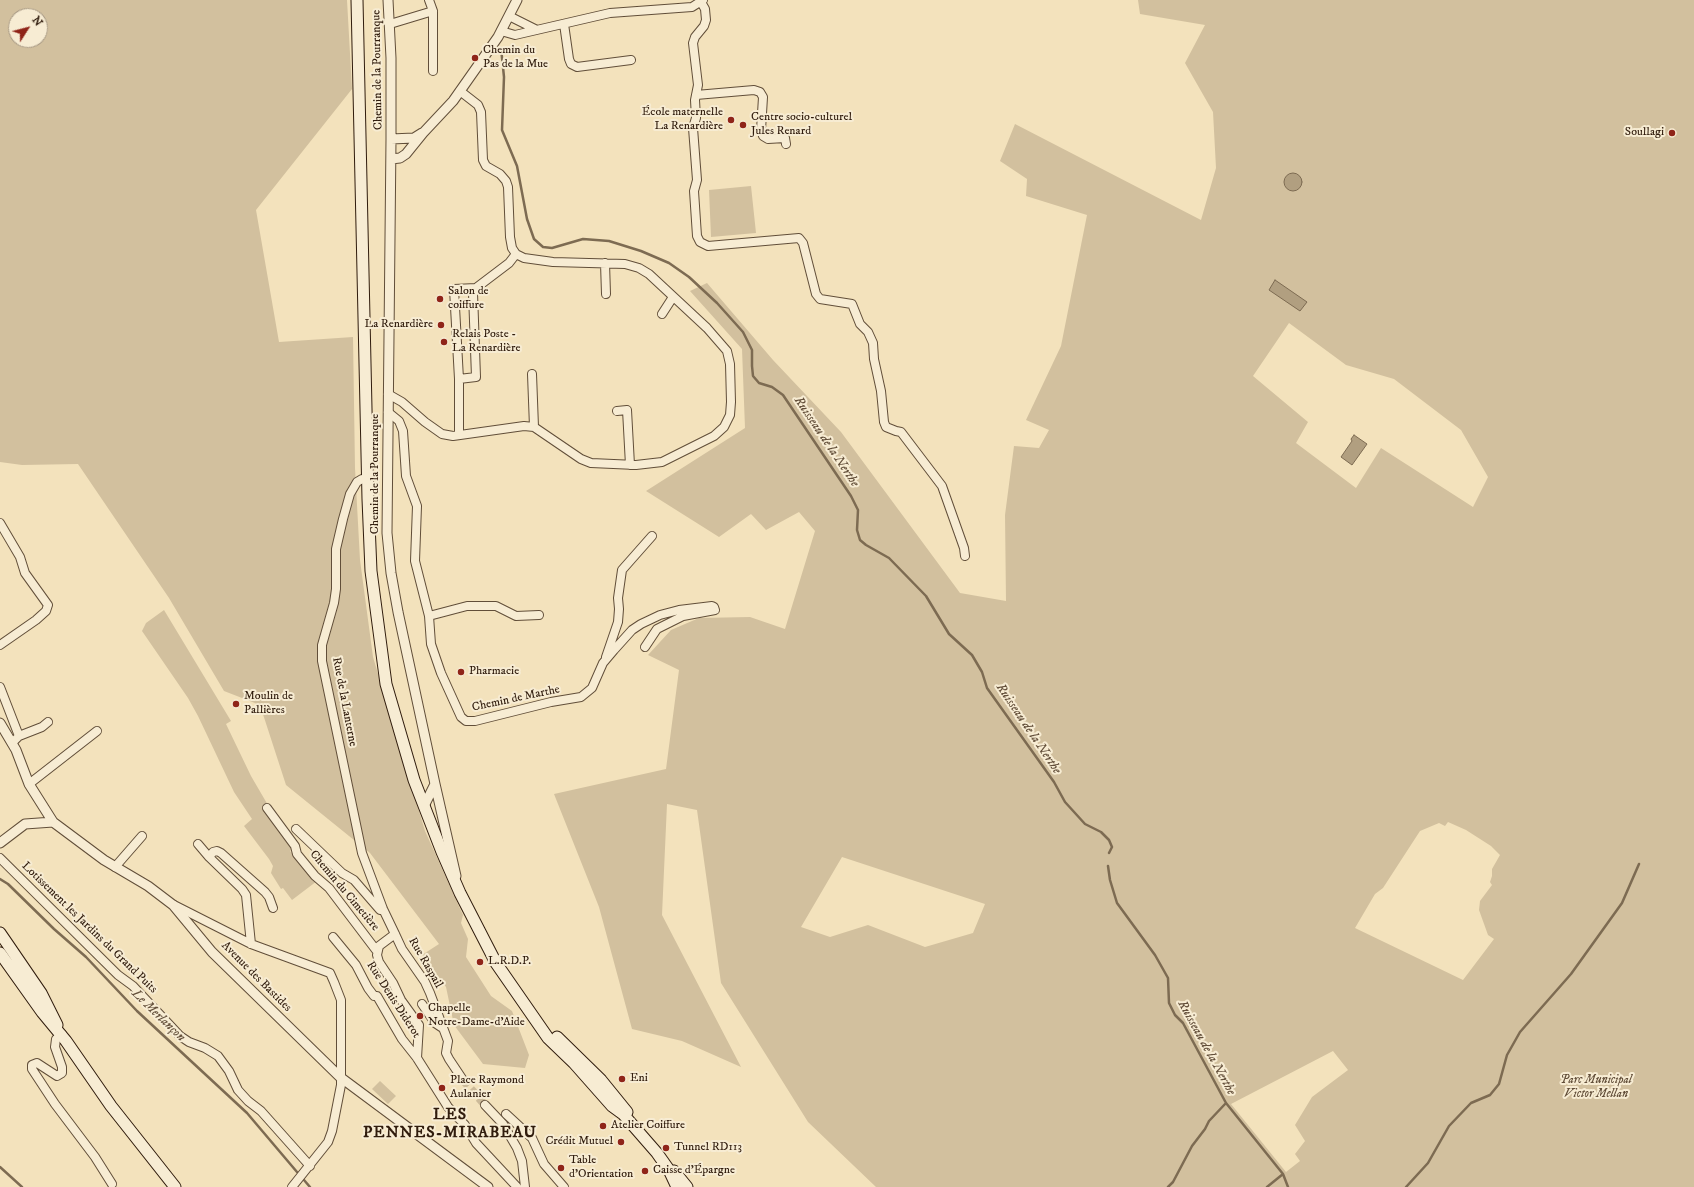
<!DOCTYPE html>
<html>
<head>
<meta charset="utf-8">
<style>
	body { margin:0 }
	#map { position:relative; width:1694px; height:1187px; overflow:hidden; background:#f3e2bc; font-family:"IM FELL DW Pica",serif }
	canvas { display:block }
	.north { position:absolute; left:8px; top:8px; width:40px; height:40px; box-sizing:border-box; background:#f7ecd3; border:1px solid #a79984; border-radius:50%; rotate:54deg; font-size:11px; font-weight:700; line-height:16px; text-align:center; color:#301c0d }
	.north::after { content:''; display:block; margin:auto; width:14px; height:18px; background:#8f2418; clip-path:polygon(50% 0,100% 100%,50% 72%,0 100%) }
</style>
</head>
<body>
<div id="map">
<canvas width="1694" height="1187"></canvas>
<div class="north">N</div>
</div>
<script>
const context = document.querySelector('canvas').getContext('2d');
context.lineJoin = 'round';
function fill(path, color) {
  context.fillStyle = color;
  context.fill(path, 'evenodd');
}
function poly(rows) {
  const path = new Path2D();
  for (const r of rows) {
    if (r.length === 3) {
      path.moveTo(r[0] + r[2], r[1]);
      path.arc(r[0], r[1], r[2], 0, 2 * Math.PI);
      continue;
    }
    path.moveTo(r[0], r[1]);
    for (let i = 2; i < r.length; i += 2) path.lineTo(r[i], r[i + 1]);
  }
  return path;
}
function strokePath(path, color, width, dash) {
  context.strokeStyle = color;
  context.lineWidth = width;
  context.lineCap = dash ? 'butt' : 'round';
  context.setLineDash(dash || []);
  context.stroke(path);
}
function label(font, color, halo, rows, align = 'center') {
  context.font = font + ' "IM FELL DW Pica",serif';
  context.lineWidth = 4;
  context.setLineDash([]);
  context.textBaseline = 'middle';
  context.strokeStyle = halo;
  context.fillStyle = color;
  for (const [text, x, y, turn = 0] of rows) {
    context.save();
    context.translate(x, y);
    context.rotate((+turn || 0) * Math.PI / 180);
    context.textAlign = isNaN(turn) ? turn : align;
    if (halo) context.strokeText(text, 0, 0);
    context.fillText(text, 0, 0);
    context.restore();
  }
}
fill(poly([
	[0,0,347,0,352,89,256,210,279,342,353,337,355,468,360,560,373,657,425,831,463,915,461,923,468,939,466,957,491,996,512,1011,529,1055,525,1068,483,1064,454,1025,446,987,422,955,439,944,370,853,286,785,260,705,224,691,169,598,78,464,22,465,0,462],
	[16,16,40,16,40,40,16,40],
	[1138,0,1694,0,1694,1187,876,1187,808,1122,721,983,697,810,667,804,662,915,741,1067,682,1041,632,1029,599,907,554,794,666,769,679,670,648,655,671,630,699,618,750,617,785,629,815,531,799,512,766,530,751,514,719,537,646,491,745,428,742,349,690,291,707,283,773,360,841,432,960,593,1006,601,1005,515,1014,446,1039,448,1049,430,1026,420,1061,346,1087,215,1026,196,1027,179,1000,161,1015,124,1201,220,1216,168,1213,112,1185,63,1205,25,1140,14],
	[1289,323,1346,365,1394,379,1461,430,1488,477,1473,507,1381,448,1356,488,1296,443,1308,422,1253,376],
	[1448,822,1466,830,1491,846,1500,855,1492,869,1492,876,1490,882,1492,885,1480,901,1479,910,1488,935,1494,939,1463,980,1355,928,1375,894,1383,888,1420,831,1439,823,1445,826],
	[842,857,985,904,973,933,925,947,868,925,830,937,801,927],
	[1333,1051,1348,1070,1312,1097,1295,1125,1305,1141,1295,1154,1300,1161,1286,1172,1231,1104],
	[751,186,756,233,711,237,709,190],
	[164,610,231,721,226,724,251,776,293,848,290,851,317,881,292,900,283,888,281,889,271,873,273,866,269,859,244,826,252,819,234,792,198,716,188,698,142,631,146,623],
	[380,1081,396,1096,388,1104,372,1089]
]), '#d2c09e');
const water = poly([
	[1293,182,9],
	[1275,280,1307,302,1300,311,1269,290,1275,280],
	[1354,435,1367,444,1352,465,1341,457,1352,441,1351,439,1354,435]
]);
fill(water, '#b19f80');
strokePath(water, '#7d6b52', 1);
strokePath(poly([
	[501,48,504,77,502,130,517,166,527,219,534,239,543,247,552,248,583,239,609,241,641,251,669,263,689,277,717,303,743,332,752,350,752,366,753,376,759,383,772,387,783,395,851,496,858,510,857,530,860,540,866,545,889,558,926,596,949,634,972,655,982,672,987,688,1054,782,1065,802,1085,824,1101,832,1109,840,1112,847,1109,853],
	[1108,866,1110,880,1117,903,1155,955,1168,978,1169,1003,1175,1015,1183,1023,1226,1103,1283,1174,1288,1187],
	[0,879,8,884,54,929,86,957,137,1011,247,1113,297,1172],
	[0,1167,22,1187],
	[304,1180,310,1187],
	[1168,1187,1173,1182,1192,1146,1205,1129,1209,1121,1226,1103],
	[1267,1187,1283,1174],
	[1406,1187,1428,1163,1449,1126,1471,1103,1490,1095,1499,1084,1507,1055,1520,1032,1571,974,1622,903,1639,864]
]), '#7d6b52', 2.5);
strokePath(poly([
	[463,1080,485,1105]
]), '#ccba99', 8, [8, 4]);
const minor = poly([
	[429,0,433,11,433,71],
	[701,2,705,9,706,20,704,26,695,37,693,43,698,85,695,100,696,118,693,128,697,180,694,191,697,236,700,242,708,246,799,238,803,243,816,294,820,299,852,304,860,324,868,332,873,343,874,359,881,391,884,422,886,427,896,431,901,432,942,486,964,548,965,556],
	[509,16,535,29],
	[390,24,433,11],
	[564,24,569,59,571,64,577,67,631,60],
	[501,31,515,35,610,13,692,7,703,0],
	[696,95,754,90,760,92,763,97,761,130,763,136,768,139,785,138,786,144],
	[605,263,606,294],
	[662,314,673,297],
	[532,374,534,427],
	[459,379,454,289,476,288],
	[388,394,402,402,425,422,442,434,453,436,524,426,534,427,581,459,591,463,636,465,662,462,714,436,724,427,730,415,731,402,730,364,727,351,707,328,649,274,639,268,625,264,553,262,524,258,516,254,512,248,510,237,508,187,506,181,500,174,486,166,483,160,481,112,478,105,460,91],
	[617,411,627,410,630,465],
	[388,412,399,421,403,431,406,476,417,506,415,561,429,616,431,644,441,673,461,717,466,721,475,721,551,702,581,697,592,688,603,663,614,650,632,630,641,624,660,615,679,610,712,606,714,607,715,610,683,616,657,629,645,647],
	[459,435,459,379,476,377,473,293,476,288,509,263,516,254],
	[367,479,362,479,357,482,350,494,343,519,336,549,336,589,334,603,322,645,322,661,362,853,383,909,395,934,402,949,425,982,430,993,448,1041,446,1053,449,1059,463,1080],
	[0,523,20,557,25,573,48,605,46,611,36,620,0,645],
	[429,616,467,606,496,606,516,616,539,615],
	[606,657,618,622,619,609,618,598,622,570,652,536],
	[0,687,19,736,12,743],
	[19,736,42,727,48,722],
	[29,784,97,731],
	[267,808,295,846,297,854,315,876,329,888,376,950],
	[296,829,342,873,354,880,380,910,383,909],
	[198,844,209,857,242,889,246,895,251,944],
	[209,857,213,852,217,851,221,853,265,892,269,897,273,908],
	[0,858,118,975,133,986,180,1036,189,1042,205,1048,218,1056,229,1071,238,1090,248,1101,261,1111,310,1166],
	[115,867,142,836],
	[174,905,251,944,330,973,334,982,341,1000,341,1085,332,1131,328,1142,292,1187],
	[395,934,379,946,377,955,379,962,393,983,401,1000,419,1025,417,1058],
	[333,937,356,965,368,988,374,996,377,996,402,1039,417,1058,448,1107,465,1125,476,1143,517,1187],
	[422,1004,435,1023,441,1027],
	[62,1034,56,1039,55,1047,62,1067,62,1073,57,1076,37,1063,32,1065,32,1069,55,1104,95,1157,112,1184],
	[485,1105,503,1124,517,1148,522,1161,525,1187],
	[506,1114,532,1138,544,1164,564,1187]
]);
const tertiary = poly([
	[388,0,391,58,391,139,387,533,391,573,398,612,435,784,456,876],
	[391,139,414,138,422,133],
	[391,159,400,158,406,154,423,133,453,101,498,37,517,0],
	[0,723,16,750,29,784,53,822],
	[425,804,435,784],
	[0,843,25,824,53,822,104,860,148,886,173,905,212,952,340,1077,488,1187]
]);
const secondary = poly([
	[357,0,368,499,371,571,386,684,414,780,442,852,460,893,496,963,548,1038,574,1063,612,1106,623,1114,657,1153,669,1170,677,1187],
	[0,933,41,993,57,1025],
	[0,953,42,1012,66,1041,111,1106,175,1187],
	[557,1037,601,1080,627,1112],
	[674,1171,687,1187]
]);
strokePath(minor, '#614e39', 10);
strokePath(tertiary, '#614e39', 11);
strokePath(secondary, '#301c0d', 13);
strokePath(minor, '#f7ecd3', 8);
strokePath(tertiary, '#f7ecd3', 9);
strokePath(secondary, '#f7ecd3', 11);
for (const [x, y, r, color] of [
	[475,58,4,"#8f2418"],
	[731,120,4,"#8f2418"],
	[743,125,4,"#8f2418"],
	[1672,133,4,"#8f2418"],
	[440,299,4,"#8f2418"],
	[441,325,4,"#8f2418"],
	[444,342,4,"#8f2418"],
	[461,672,4,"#8f2418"],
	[236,704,4,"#8f2418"],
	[480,962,4,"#8f2418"],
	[420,1016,4,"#8f2418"],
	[622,1079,4,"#8f2418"],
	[442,1088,4,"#8f2418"],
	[603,1126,4,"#8f2418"],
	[621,1142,4,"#8f2418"],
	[666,1148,4,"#8f2418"],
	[561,1168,4,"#8f2418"],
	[645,1171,4,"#8f2418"]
]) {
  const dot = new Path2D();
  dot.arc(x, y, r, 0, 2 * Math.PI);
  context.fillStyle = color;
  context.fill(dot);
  strokePath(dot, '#f7ecd3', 1.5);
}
label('12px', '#301c0d', '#f7ecd3', [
	["Chemin du",483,51],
	["Pas de la Mue",483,65],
	["École maternelle",723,113,"right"],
	["La Renardière",723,127,"right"],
	["Centre socio-culturel",751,118],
	["Jules Renard",751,132],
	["Soullagi",1664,133,"right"],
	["Salon de",448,292],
	["coiffure",448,306],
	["La Renardière",433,325,"right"],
	["Relais Poste -",452,335],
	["La Renardière",452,349],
	["Pharmacie",469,672],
	["Moulin de",244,697],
	["Pallières",244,711],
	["L.R.D.P.",488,962],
	["Chapelle",428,1009],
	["Notre-Dame-d'Aide",428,1023],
	["Eni",630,1079],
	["Place Raymond",450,1081],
	["Aulanier",450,1095],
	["Atelier Coiffure",611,1126],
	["Crédit Mutuel",613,1142,"right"],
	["Tunnel RD113",674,1148],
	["Table",569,1161],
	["d'Orientation",569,1175],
	["Caisse d'Épargne",653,1171]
], 'left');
label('12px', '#301c0d', '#f7ecd3', [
	["Chemin de la Pourranque",378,70,-91],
	["Chemin de la Pourranque",376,474,-90],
	["Chemin de Marthe",516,699,-12],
	["Rue de la Lanterne",344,702,79],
	["Chemin du Cimetière",344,891,50],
	["Lotissement les Jardins du Grand Puits",89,928,44],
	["Rue Raspail",425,963,60],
	["Avenue des Bastides",256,977,45],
	["Rue Denis Diderot",393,1000,57]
]);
label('italic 12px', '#614d38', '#f7ecd3', [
	["Parc Municipal",1596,1081],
	["Victor Mellan",1596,1095]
]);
label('italic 13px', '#64503b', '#f7ecd3', [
	["Ruisseau de la Nerthe",826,442,56],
	["Ruisseau de la Nerthe",1028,729,56],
	["Le Merlançon",158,1016,44],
	["Ruisseau de la Nerthe",1206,1048,61]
]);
context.letterSpacing = '1px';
label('bold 16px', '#301c0d', '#f7ecd3', [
	["LES",450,1116],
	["PENNES-MIRABEAU",450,1134]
]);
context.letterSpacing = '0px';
</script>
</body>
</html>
